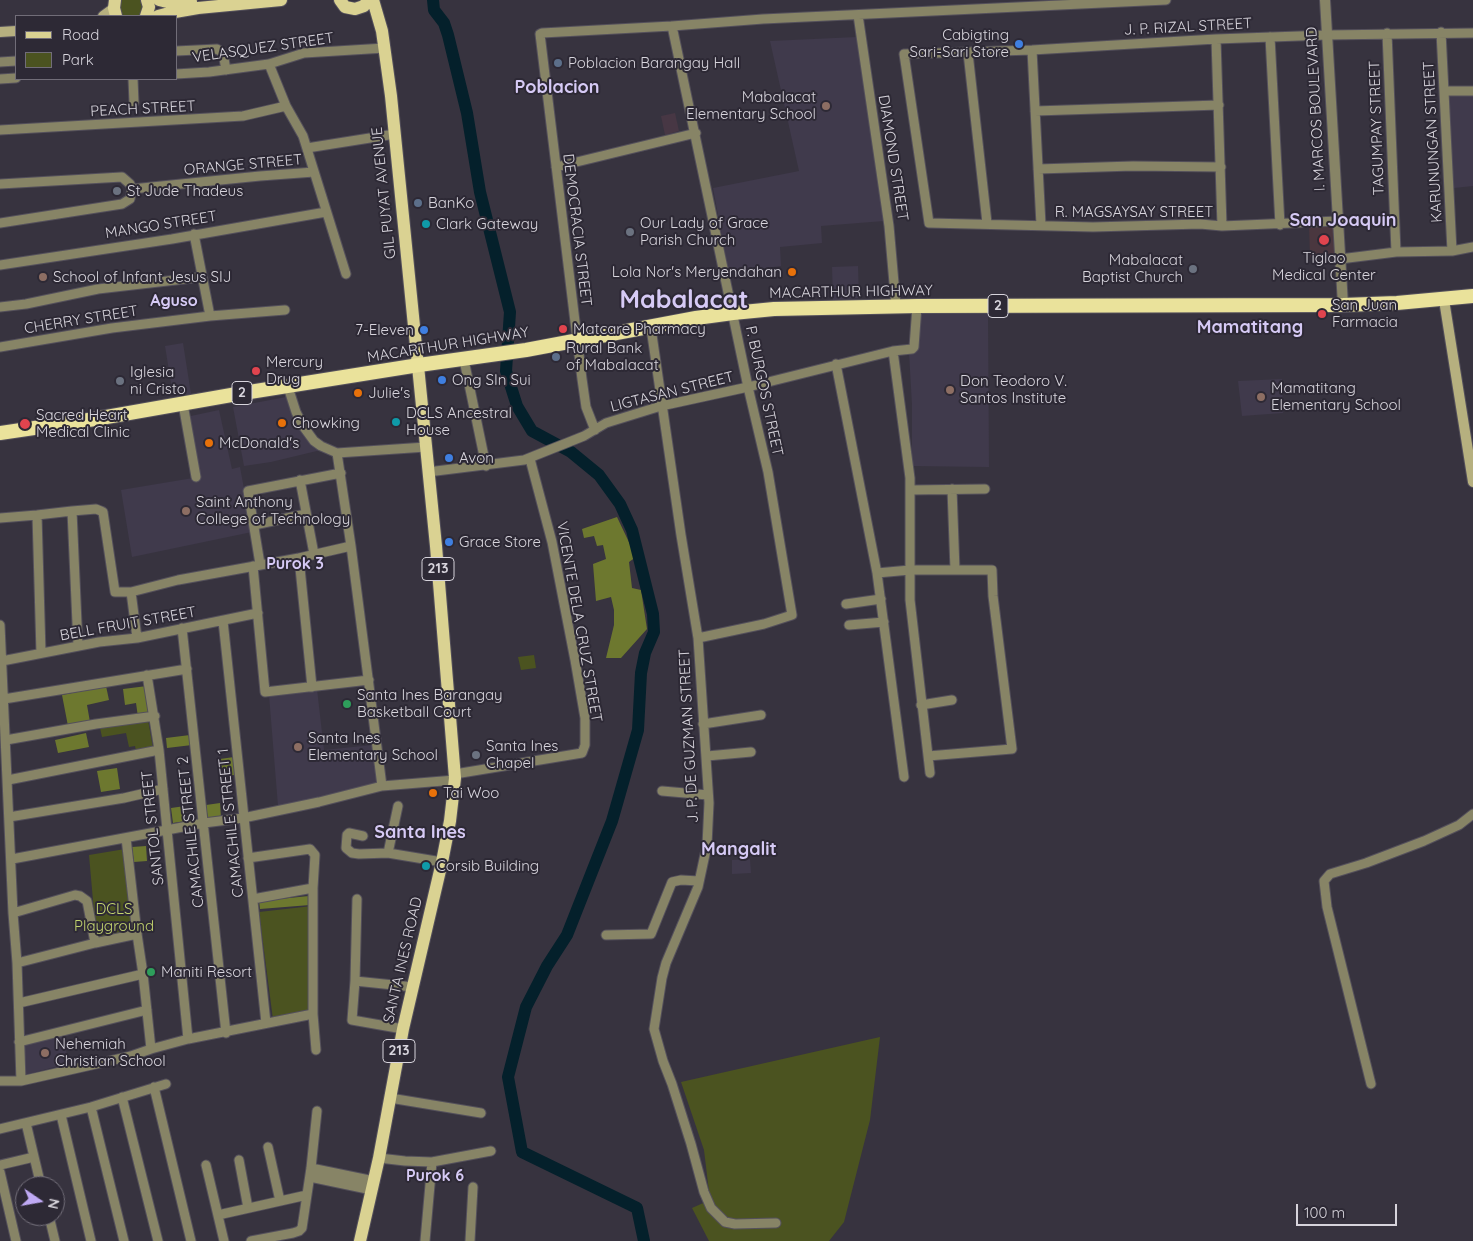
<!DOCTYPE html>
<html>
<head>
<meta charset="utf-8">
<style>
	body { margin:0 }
	#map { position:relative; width:1473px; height:1241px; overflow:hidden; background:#37333f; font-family:Quicksand,sans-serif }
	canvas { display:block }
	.legend { position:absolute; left:15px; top:15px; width:162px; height:65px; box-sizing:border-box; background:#2d2935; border:1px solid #716d78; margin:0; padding:6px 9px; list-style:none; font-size:15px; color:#d7d4dc }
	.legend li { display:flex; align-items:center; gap:10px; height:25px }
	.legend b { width:25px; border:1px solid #716d78 }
	.north { position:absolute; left:15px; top:1176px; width:50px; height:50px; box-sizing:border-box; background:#2d2935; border:1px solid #716d78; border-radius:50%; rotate:102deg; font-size:14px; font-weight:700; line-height:20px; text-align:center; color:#d7d4dc }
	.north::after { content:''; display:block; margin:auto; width:18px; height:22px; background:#bfa9f4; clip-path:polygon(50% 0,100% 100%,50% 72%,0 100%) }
	.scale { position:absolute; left:1296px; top:1204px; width:101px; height:22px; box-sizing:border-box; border:2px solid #d7d4dc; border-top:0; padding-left:6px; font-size:15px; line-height:18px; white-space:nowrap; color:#d7d4dc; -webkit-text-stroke:4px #2d2935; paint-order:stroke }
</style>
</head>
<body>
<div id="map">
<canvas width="1473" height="1241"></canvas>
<ul class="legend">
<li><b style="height:6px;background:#dad292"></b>Road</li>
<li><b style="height:14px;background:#4b5320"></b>Park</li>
</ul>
<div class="north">N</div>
<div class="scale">100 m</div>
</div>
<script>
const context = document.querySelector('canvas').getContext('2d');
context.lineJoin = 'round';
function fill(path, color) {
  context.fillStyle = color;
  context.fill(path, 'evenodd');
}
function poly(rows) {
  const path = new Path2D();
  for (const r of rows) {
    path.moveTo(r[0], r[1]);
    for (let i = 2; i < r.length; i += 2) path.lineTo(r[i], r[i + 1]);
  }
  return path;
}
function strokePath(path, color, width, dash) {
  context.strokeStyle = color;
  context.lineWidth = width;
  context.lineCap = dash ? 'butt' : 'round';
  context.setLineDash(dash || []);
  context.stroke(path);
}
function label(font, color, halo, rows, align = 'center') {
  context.font = font + ' Quicksand,sans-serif';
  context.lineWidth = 4;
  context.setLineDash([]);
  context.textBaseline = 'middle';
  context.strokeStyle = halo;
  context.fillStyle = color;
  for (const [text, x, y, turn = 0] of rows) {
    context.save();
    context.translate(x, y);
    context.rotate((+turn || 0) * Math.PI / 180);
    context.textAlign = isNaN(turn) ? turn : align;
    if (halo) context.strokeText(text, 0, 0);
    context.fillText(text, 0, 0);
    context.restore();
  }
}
fill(poly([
	[857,37,884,221,821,226,822,243,780,247,781,266,729,273,713,188,799,171,770,41],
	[1473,93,1473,186,1454,188,1447,94],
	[858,266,859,298,833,300,832,267],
	[918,312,988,313,989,467,912,466,912,405,909,352],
	[183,343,191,394,173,396,165,346],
	[1282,379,1283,413,1242,416,1238,381],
	[286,397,291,412,305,435,321,450,271,462,244,466,233,407],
	[219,410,232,469,240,467,252,532,132,557,121,490,199,477,186,417],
	[317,689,324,750,372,745,378,787,278,806,269,695],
	[750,859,751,873,732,874,732,860],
	[62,1034,69,1063,25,1075,23,1044]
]), '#403a4c');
fill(poly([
	[675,113,679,131,665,135,661,116]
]), '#473744');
fill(poly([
	[1338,224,1339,256,1310,257,1309,225]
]), '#4a373f');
fill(poly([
	[121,0,142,0,143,3,140,16,122,16,120,13],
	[534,655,536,668,521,670,518,657],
	[148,720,153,748,136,751,135,746,129,747,126,733,102,737,100,728],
	[125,849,135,937,97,946,89,855],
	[312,906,312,1019,274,1027,259,912],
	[880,1037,870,1120,844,1222,829,1241,709,1241,692,1208,710,1200,704,1150,681,1082]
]), '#4b5320');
fill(poly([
	[617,517,636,557,629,562,632,588,641,590,647,629,621,658,606,658,614,625,614,610,611,597,596,601,593,564,606,559,603,545,597,546,594,536,584,538,582,529],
	[106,686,109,700,87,705,90,722,68,726,62,695],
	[147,686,151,715,138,717,136,703,125,705,123,689],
	[86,733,89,747,58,753,55,740],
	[190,735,192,745,167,748,166,738],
	[234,757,235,775,222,776,220,759],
	[117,768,120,789,101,792,97,771],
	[220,803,221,818,208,820,206,805],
	[185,806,186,821,173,823,171,808],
	[146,846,147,861,134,862,132,847],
	[309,896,310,905,260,909,259,901]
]), '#6d782f');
strokePath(poly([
	[433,0,434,10,444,23,448,35,467,113,480,192,510,312,506,371,517,406,532,431,571,452,599,475,620,504,632,530,653,614,654,632,645,653,641,673,638,730,612,821,567,935,547,966,526,1007,508,1077,522,1152,637,1208,644,1241]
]), '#04202b', 12);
const minor = poly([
	[858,15,889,226,896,306],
	[672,26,748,387,768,472,792,615,764,624,698,638],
	[1441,32,1452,251],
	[1387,33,1396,252],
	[1270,37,1280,225],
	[1216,39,1222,226],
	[1032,50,1041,225],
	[176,51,217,49,223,53,226,70],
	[968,53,987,223],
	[0,62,16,61],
	[269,64,286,106,303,136,346,274],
	[176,74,209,72,269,64,304,53,385,48],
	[0,79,16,78],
	[133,79,134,103],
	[1444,91,1473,91],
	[1035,111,1219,105],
	[0,130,243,116,286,106],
	[307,148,395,134],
	[556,167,696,133],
	[1038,169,1133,166,1221,167],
	[0,184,122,177,130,184,132,189],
	[132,189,260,176,314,172],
	[1338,221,1222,226,1200,224,1093,227,929,223,904,54,1032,50,1216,39,1327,35,1473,33],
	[0,223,122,204,130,199,132,189],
	[194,234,210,316],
	[1340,259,1396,252,1452,251,1473,247],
	[0,265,172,239,326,212],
	[0,307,26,304,98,289,202,277],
	[651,328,681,535,698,638,709,803,707,845,698,887,666,963,662,978,654,1029,663,1061,672,1084,691,1144,704,1192,711,1208,725,1222,735,1224,776,1223],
	[0,347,112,328,210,316,285,310],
	[893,351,910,478,910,600,930,773],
	[464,360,486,466],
	[836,364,877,573,904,777],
	[288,387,296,412,303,426,314,441,321,446,337,453,426,447],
	[183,404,196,477],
	[595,430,586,407,582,379,540,34,542,33,672,26,763,19,1166,0],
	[337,453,351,546,382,786],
	[428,472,524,460,584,436,606,423,661,406,748,387,893,351,912,349,914,347,917,306],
	[300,480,314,554],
	[952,489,955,570],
	[911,490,985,489],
	[72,511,78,646],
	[37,515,41,653],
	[0,518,37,515,72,511,96,509,101,511,103,512,115,592,131,592,178,580,299,558,351,546],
	[254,525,306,514],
	[299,558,312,687],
	[260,564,248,491,341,473],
	[253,566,265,692,369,680],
	[877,573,910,570,992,570,993,596,1012,749,928,756],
	[131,592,137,638],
	[846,604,881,599],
	[223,621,266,1023],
	[0,625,13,913,17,963,21,1081],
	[849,625,884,622],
	[182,628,226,1033],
	[2,661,99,642,137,638,258,613],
	[147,675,159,750,188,1039],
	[4,699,187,669],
	[921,705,952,700],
	[703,724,761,715],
	[6,740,96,724,155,716],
	[707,756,751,752],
	[455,774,582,753,585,745,585,718,575,660,552,542,530,459],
	[8,780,159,750],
	[662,791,708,795],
	[9,817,124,798,163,789],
	[363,836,349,833,347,835,346,848,352,853,359,854,388,853,442,862],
	[126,838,137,934,143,974,151,1049],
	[388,853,398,806],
	[248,858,310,849,315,855,313,888,313,1014,316,1050],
	[12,859,204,823,243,818,319,802,382,786,455,780],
	[253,899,313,888],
	[357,899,355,981,352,1020,403,1029],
	[13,913,75,895,80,896,87,901,95,943],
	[606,935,651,934,672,882,681,880,699,881],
	[17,963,95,943,137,934],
	[355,981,413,987],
	[19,1003,143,974],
	[19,1042,147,1010],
	[0,1081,21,1081,131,1056,151,1049,188,1039,313,1014],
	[1371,1084,1327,907,1324,881,1330,874,1366,863,1424,841,1459,825,1473,814],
	[154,1087,191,1241],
	[122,1097,158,1241],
	[390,1098,481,1113],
	[91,1107,124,1241],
	[61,1115,91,1241],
	[26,1123,41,1186],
	[0,1129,91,1107,166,1084],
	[268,1147,280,1201],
	[379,1158,405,1161,432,1162,491,1151],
	[239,1160,248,1208],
	[0,1165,34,1157],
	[206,1165,224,1241],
	[311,1168,374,1181],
	[0,1172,16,1241],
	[310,1177,372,1190],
	[218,1215,307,1195],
	[49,1216,55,1241],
	[251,1241,293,1233,299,1231,302,1228,311,1168,317,1111],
	[425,1241,432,1162],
	[470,1241,473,1187]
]);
const tertiary = poly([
	[1325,0,1343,305]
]);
const secondary = poly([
	[103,16,114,8],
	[0,32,16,31],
	[1444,300,1473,482]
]);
const primary = poly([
	[115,0,114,8,116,16],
	[159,0,171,3,191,2],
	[340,0,345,7,355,9,364,6,368,0],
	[146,16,149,7,147,0],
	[158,16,169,13,198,8,281,0],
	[360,1241,379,1158,403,1029,442,862,450,821,455,778,436,546,391,96,382,31,373,0]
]);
const trunk = poly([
	[0,433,95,419,237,394,419,365,526,350,696,318,733,313,774,309,917,306,1343,305,1397,303,1473,296]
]);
strokePath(minor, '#54505b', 11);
strokePath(tertiary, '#54505b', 12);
strokePath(secondary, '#54505b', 12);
strokePath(primary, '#54505b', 14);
strokePath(trunk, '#54505b', 16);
strokePath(minor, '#878466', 9);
strokePath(tertiary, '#878466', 10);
strokePath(secondary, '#b6b07f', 10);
strokePath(primary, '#dad292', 12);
strokePath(trunk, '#eae29b', 14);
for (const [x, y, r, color] of [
	[1019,44,5,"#3f7fe0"],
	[558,63,5,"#5c6f8a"],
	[826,106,5,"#8d6e63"],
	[117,191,5,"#6b7280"],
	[418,203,5,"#5c6f8a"],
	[426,224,5,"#0f9aa8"],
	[630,232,5,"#6b7280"],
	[1324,240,6,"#e0444e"],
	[1193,269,5,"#6b7280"],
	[792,272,5,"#e8710a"],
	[43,277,5,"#8d6e63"],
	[1322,314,5,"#e0444e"],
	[563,329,5,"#e0444e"],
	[424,330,5,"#3f7fe0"],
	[556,357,5,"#5c6f8a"],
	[256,371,5,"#e0444e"],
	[442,380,5,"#3f7fe0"],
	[120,381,5,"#6b7280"],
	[950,390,5,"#8d6e63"],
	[358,393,5,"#e8710a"],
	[1261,397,5,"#8d6e63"],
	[396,422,5,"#0f9aa8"],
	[282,423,5,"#e8710a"],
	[25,424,6,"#e0444e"],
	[209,443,5,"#e8710a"],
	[449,458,5,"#3f7fe0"],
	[186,511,5,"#8d6e63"],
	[449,542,5,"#3f7fe0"],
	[347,704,5,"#2e9e5b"],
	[298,747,5,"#8d6e63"],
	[476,755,5,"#6b7280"],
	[433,793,5,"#e8710a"],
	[426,866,5,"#0f9aa8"],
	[151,972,5,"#2e9e5b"],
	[45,1053,5,"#8d6e63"]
]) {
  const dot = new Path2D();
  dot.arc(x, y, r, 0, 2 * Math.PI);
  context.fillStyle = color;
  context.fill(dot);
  strokePath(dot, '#2d2935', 2);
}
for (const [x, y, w] of [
	[998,306,20],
	[242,393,20],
	[438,569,32],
	[399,1051,32]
]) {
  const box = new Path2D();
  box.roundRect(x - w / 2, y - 11.5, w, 23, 4);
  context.fillStyle = '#2d2935';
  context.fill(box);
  strokePath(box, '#d7d4dc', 1);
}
label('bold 14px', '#d7d4dc', null, [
	["2",998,306],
	["2",242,393],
	["213",438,569],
	["213",399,1051]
]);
label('15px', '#d7d4dc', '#2d2935', [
	["J. P. RIZAL STREET",1188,27,-3],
	["VELASQUEZ STREET",263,48,-8],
	["PEACH STREET",143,109,-3],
	["I. MARCOS BOULEVARD",1316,109,-93],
	["TAGUMPAY STREET",1377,128,-92],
	["KARUNUNGAN STREET",1433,142,-93],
	["DIAMOND STREET",893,158,81],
	["ORANGE STREET",243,165,-5],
	["GIL PUYAT AVENUE",384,193,-96],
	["R. MAGSAYSAY STREET",1134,212],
	["MANGO STREET",161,225,-9],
	["DEMOCRACIA STREET",577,230,83],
	["MACARTHUR HIGHWAY",851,292,-1],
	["CHERRY STREET",81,320,-9],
	["MACARTHUR HIGHWAY",448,345,-9],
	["P. BURGOS STREET",764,391,78],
	["LIGTASAN STREET",672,392,-14],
	["VICENTE DELA CRUZ STREET",579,622,80],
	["BELL FRUIT STREET",128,624,-10],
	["J. P. DE GUZMAN STREET",689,736,-93],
	["CAMACHILE STREET 1",231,823,-96],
	["SANTOL STREET",153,828,-96],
	["CAMACHILE STREET 2",191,832,-96],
	["SANTA INES ROAD",403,960,-77]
]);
label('15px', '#d7d4dc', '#2d2935', [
	["Cabigting",1009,35,"right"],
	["Sari-Sari Store",1009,52,"right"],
	["Poblacion Barangay Hall",568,63],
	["Mabalacat",816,97,"right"],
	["Elementary School",816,114,"right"],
	["St Jude Thadeus",127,191],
	["BanKo",428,203],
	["Our Lady of Grace",640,223],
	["Parish Church",640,240],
	["Clark Gateway",436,224],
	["Tiglao",1324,258,"center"],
	["Medical Center",1324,275,"center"],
	["Mabalacat",1183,260,"right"],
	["Baptist Church",1183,277,"right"],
	["Lola Nor's Meryendahan",782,272,"right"],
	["School of Infant Jesus SIJ",53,277],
	["San Juan",1332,305],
	["Farmacia",1332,322],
	["Matcare Pharmacy",573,329],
	["7-Eleven",414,330,"right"],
	["Rural Bank",566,348],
	["of Mabalacat",566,365],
	["Mercury",266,362],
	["Drug",266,379],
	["Iglesia",130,372],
	["ni Cristo",130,389],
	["Ong SIn Sui",452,380],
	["Don Teodoro V.",960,381],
	["Santos Institute",960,398],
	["Mamatitang",1271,388],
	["Elementary School",1271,405],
	["Julie's",368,393],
	["DCLS Ancestral",406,413],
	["House",406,430],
	["Sacred Heart",36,415],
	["Medical Clinic",36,432],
	["Chowking",292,423],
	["McDonald's",219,443],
	["Avon",459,458],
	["Saint Anthony",196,502],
	["College of Technology",196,519],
	["Grace Store",459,542],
	["Santa Ines Barangay",357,695],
	["Basketball Court",357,712],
	["Santa Ines",308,738],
	["Elementary School",308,755],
	["Santa Ines",486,746],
	["Chapel",486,763],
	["Tai Woo",443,793],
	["Corsib Building",436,866],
	["Maniti Resort",161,972],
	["Nehemiah",55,1044],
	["Christian School",55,1061]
], 'left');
label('15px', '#c3d46f', '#2d2935', [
	["DCLS",114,909],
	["Playground",114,926]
]);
label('bold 16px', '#d6caf5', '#2d2935', [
	["Aguso",174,301],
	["Purok 3",295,564],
	["Purok 6",435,1176]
]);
label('bold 18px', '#d6caf5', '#2d2935', [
	["Poblacion",557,88],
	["San Joaquin",1343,221],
	["Mamatitang",1250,328],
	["Santa Ines",420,833],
	["Mangalit",739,850]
]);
label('bold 25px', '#d6caf5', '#2d2935', [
	["Mabalacat",684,300]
]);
</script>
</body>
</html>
